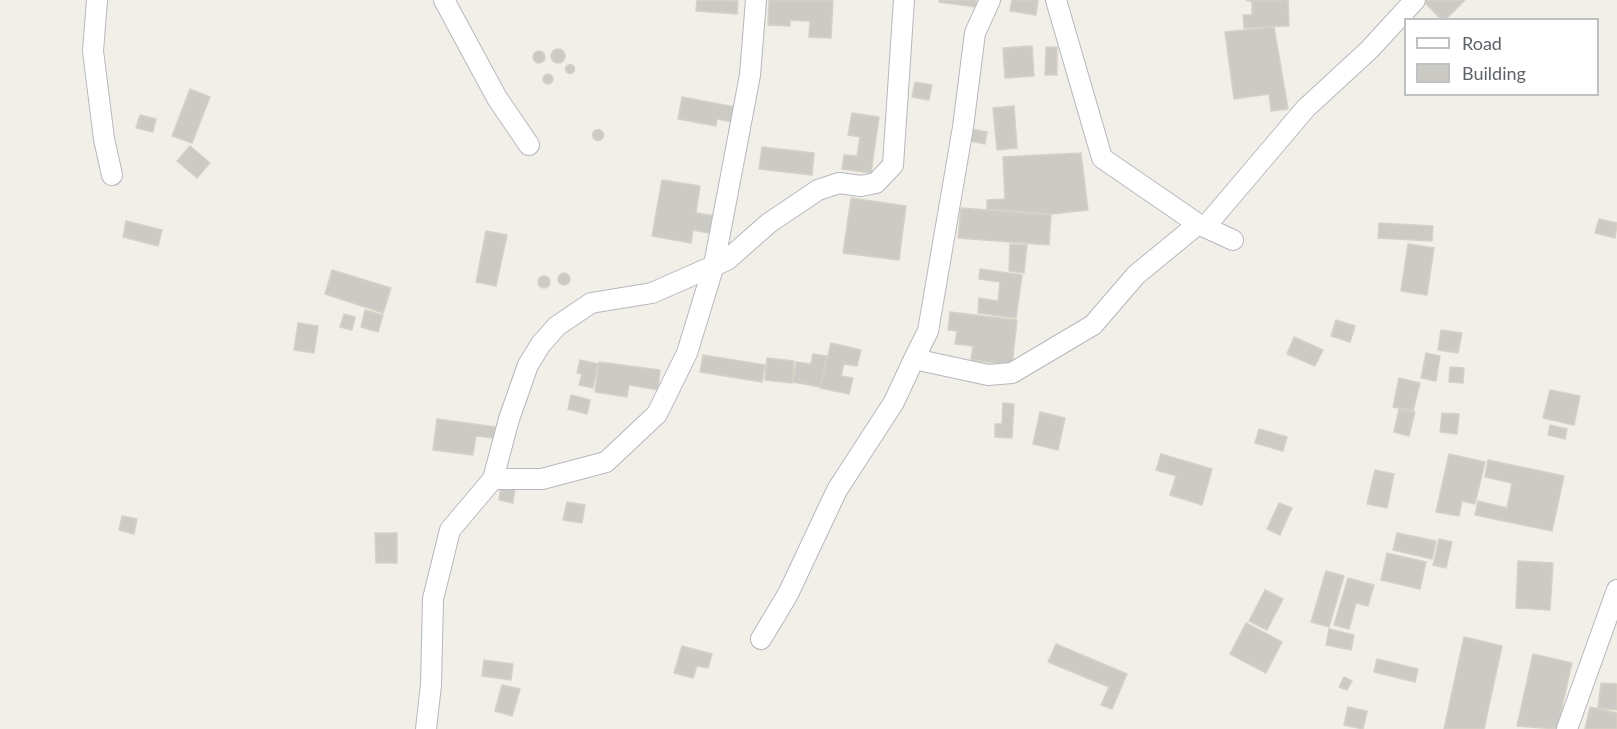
<!DOCTYPE html>
<html>
<head>
<meta charset="utf-8">
<style>
	body { margin:0 }
	#map { position:relative; width:1617px; height:729px; overflow:hidden; background:#f1efe8; font-family:Lato,sans-serif }
	canvas { display:block }
	.legend { position:absolute; left:1404px; top:18px; width:195px; height:78px; box-sizing:border-box; background:#fff; border:2px solid #bfc1c3; margin:0; padding:8px 10px; list-style:none; font-size:18px; color:#5f6368 }
	.legend li { display:flex; align-items:center; gap:12px; height:30px }
	.legend b { width:30px; border:2px solid #bfc1c3 }
</style>
</head>
<body>
<div id="map">
<canvas width="1617" height="729"></canvas>
<ul class="legend">
<li><b style="height:8px;background:#fff"></b>Road</li>
<li><b style="height:16px;background:#cccac5"></b>Building</li>
</ul>
</div>
<script>
const context = document.querySelector('canvas').getContext('2d');
context.lineJoin = 'round';
function fill(path, color) {
  context.fillStyle = color;
  context.fill(path, 'evenodd');
}
function poly(rows) {
  const path = new Path2D();
  for (const r of rows) {
    if (r.length === 3) {
      path.moveTo(r[0] + r[2], r[1]);
      path.arc(r[0], r[1], r[2], 0, 2 * Math.PI);
      continue;
    }
    path.moveTo(r[0], r[1]);
    for (let i = 2; i < r.length; i += 2) path.lineTo(r[i], r[i + 1]);
  }
  return path;
}
function strokePath(path, color, width, dash) {
  context.strokeStyle = color;
  context.lineWidth = width;
  context.lineCap = dash ? 'butt' : 'round';
  context.setLineDash(dash || []);
  context.stroke(path);
}
const building = poly([
	[697,0,738,1,737,14,696,11,697,0],
	[769,0,833,0,831,38,809,37,810,21,790,20,790,26,768,25,769,0],
	[939,0,976,0,976,7,939,2,939,0],
	[1012,0,1038,0,1036,15,1010,11,1012,0],
	[1246,0,1288,0,1289,26,1244,28,1243,15,1252,15,1252,2,1246,0],
	[1426,0,1465,0,1445,20,1442,20,1424,2,1426,0],
	[1274,27,1288,109,1271,111,1269,94,1234,99,1225,32,1274,27],
	[1032,46,1034,76,1005,78,1003,48,1032,46],
	[1046,47,1057,47,1057,75,1045,75,1046,47],
	[558,56,7],
	[539,57,6],
	[570,69,4.5],
	[548,79,5],
	[915,82,932,85,929,100,912,97,915,82],
	[190,89,210,97,192,143,172,136,190,89],
	[682,97,735,107,732,122,717,119,716,126,678,119,682,97],
	[1014,106,1017,148,997,150,993,108,1014,106],
	[852,113,879,117,871,173,842,169,844,155,857,156,860,137,848,135,852,113],
	[140,115,156,119,153,132,136,128,140,115],
	[972,129,987,132,985,144,970,141,972,129],
	[598,135,5.5],
	[190,146,210,163,197,178,177,161,190,146],
	[762,147,814,153,812,175,759,169,762,147],
	[1081,153,1088,210,1052,214,987,209,987,200,1005,199,1003,157,1081,153],
	[662,180,700,186,696,213,717,216,714,234,693,230,691,243,652,236,662,180],
	[851,198,906,206,899,260,843,253,851,198],
	[961,208,1051,215,1049,245,958,238,961,208],
	[1599,219,1617,223,1615,238,1595,233,1599,219],
	[126,221,162,230,158,246,123,237,126,221],
	[1379,223,1433,226,1432,241,1378,238,1379,223],
	[486,231,507,235,496,286,476,282,486,231],
	[1010,244,1027,245,1024,273,1009,271,1010,244],
	[1408,244,1434,248,1427,295,1401,291,1408,244],
	[980,269,1022,275,1016,318,978,313,979,298,998,301,1000,282,979,279,980,269],
	[332,270,391,288,383,313,325,294,332,270],
	[564,279,6],
	[544,282,6],
	[365,310,383,315,378,332,361,327,365,310],
	[950,312,1017,320,1012,365,971,360,973,346,955,344,957,331,948,330,950,312],
	[344,314,355,317,352,330,340,327,344,314],
	[1336,320,1355,326,1350,342,1331,336,1336,320],
	[298,323,318,326,314,353,294,350,298,323],
	[1441,330,1462,333,1458,353,1438,350,1441,330],
	[1294,337,1323,350,1315,366,1287,354,1294,337],
	[831,343,861,350,857,366,844,364,841,376,853,378,849,394,820,388,831,343],
	[1426,353,1440,356,1436,381,1421,378,1426,353],
	[813,354,827,356,820,387,793,382,796,362,811,364,813,354],
	[703,355,765,365,762,382,700,372,703,355],
	[767,358,794,361,792,383,765,380,767,358],
	[580,360,598,364,593,388,579,385,582,374,577,373,580,360],
	[599,362,660,370,658,390,629,385,627,397,595,392,599,362],
	[1450,367,1464,368,1463,383,1449,382,1450,367],
	[1399,378,1420,383,1413,411,1393,407,1399,378],
	[1550,390,1580,396,1574,425,1543,418,1550,390],
	[571,395,590,400,587,414,568,409,571,395],
	[1003,403,1014,404,1012,438,995,437,995,424,1002,424,1003,403],
	[1399,409,1415,412,1409,436,1394,432,1399,409],
	[1040,412,1065,418,1058,450,1033,444,1040,412],
	[1442,413,1459,414,1457,434,1440,432,1442,413],
	[437,419,496,427,494,438,476,436,473,455,433,450,437,419],
	[1550,425,1567,429,1565,439,1548,435,1550,425],
	[1259,429,1287,437,1283,451,1255,443,1259,429],
	[1161,454,1212,469,1202,505,1170,495,1176,476,1156,470,1161,454],
	[1449,454,1485,462,1475,504,1462,501,1459,516,1436,512,1449,454],
	[1488,460,1564,476,1552,531,1475,515,1478,501,1507,508,1512,483,1485,477,1488,460],
	[1375,470,1394,474,1387,508,1367,504,1375,470],
	[501,485,515,488,513,503,499,500,501,485],
	[567,502,585,505,582,523,563,520,567,502],
	[1279,503,1292,508,1280,535,1267,529,1279,503],
	[122,516,137,519,134,534,119,530,122,516],
	[375,533,397,533,397,563,376,563,375,533],
	[1397,533,1436,541,1432,559,1393,550,1397,533],
	[1439,539,1452,542,1446,568,1433,565,1439,539],
	[1387,553,1426,562,1420,589,1381,580,1387,553],
	[1518,561,1553,563,1550,610,1516,608,1518,561],
	[1326,571,1344,576,1329,627,1311,622,1326,571],
	[1348,578,1374,585,1368,606,1356,603,1349,629,1334,625,1348,578],
	[1265,590,1283,599,1267,630,1249,621,1265,590],
	[1246,623,1282,642,1266,673,1230,654,1246,623],
	[1329,629,1354,635,1351,650,1326,645,1329,629],
	[1464,637,1502,646,1484,729,1444,729,1464,637],
	[1056,644,1127,674,1112,709,1101,705,1109,687,1048,662,1056,644],
	[682,646,712,654,708,668,697,666,693,678,674,673,682,646],
	[1533,654,1572,663,1557,729,1517,726,1533,654],
	[1377,659,1418,669,1415,682,1374,672,1377,659],
	[484,660,513,664,511,680,482,676,484,660],
	[1344,677,1352,681,1347,690,1339,687,1344,677],
	[1601,683,1617,684,1617,710,1598,708,1601,683],
	[502,685,520,689,512,716,495,711,502,685],
	[1348,707,1367,711,1363,729,1344,725,1348,707],
	[1590,707,1617,713,1617,729,1585,729,1590,707]
]);
fill(building, '#cccac5');
strokePath(building, '#d6d1c6', 1.5);
const street = poly([
	[97,0,93,51,104,139,112,175],
	[444,0,497,98,529,145],
	[1056,0,1102,158,1198,224,1233,240],
	[1205,227,1306,108,1369,50,1415,0],
	[914,359,928,331,963,127,975,33,990,0],
	[493,479,542,479,606,462,657,414,687,353,714,265,750,75,756,0],
	[761,639,788,594,837,490,894,402,914,359,988,375,1012,373,1093,325,1136,275,1198,224],
	[426,729,431,685,433,599,450,530,493,479,509,419,528,365,541,344,557,326,591,303,652,293,727,260,769,223,818,190,839,183,861,186,876,183,893,165,904,0],
	[1567,729,1617,590]
]);
strokePath(street, '#b5b8bc', 22);
strokePath(street, '#fff', 20);
</script>
</body>
</html>
